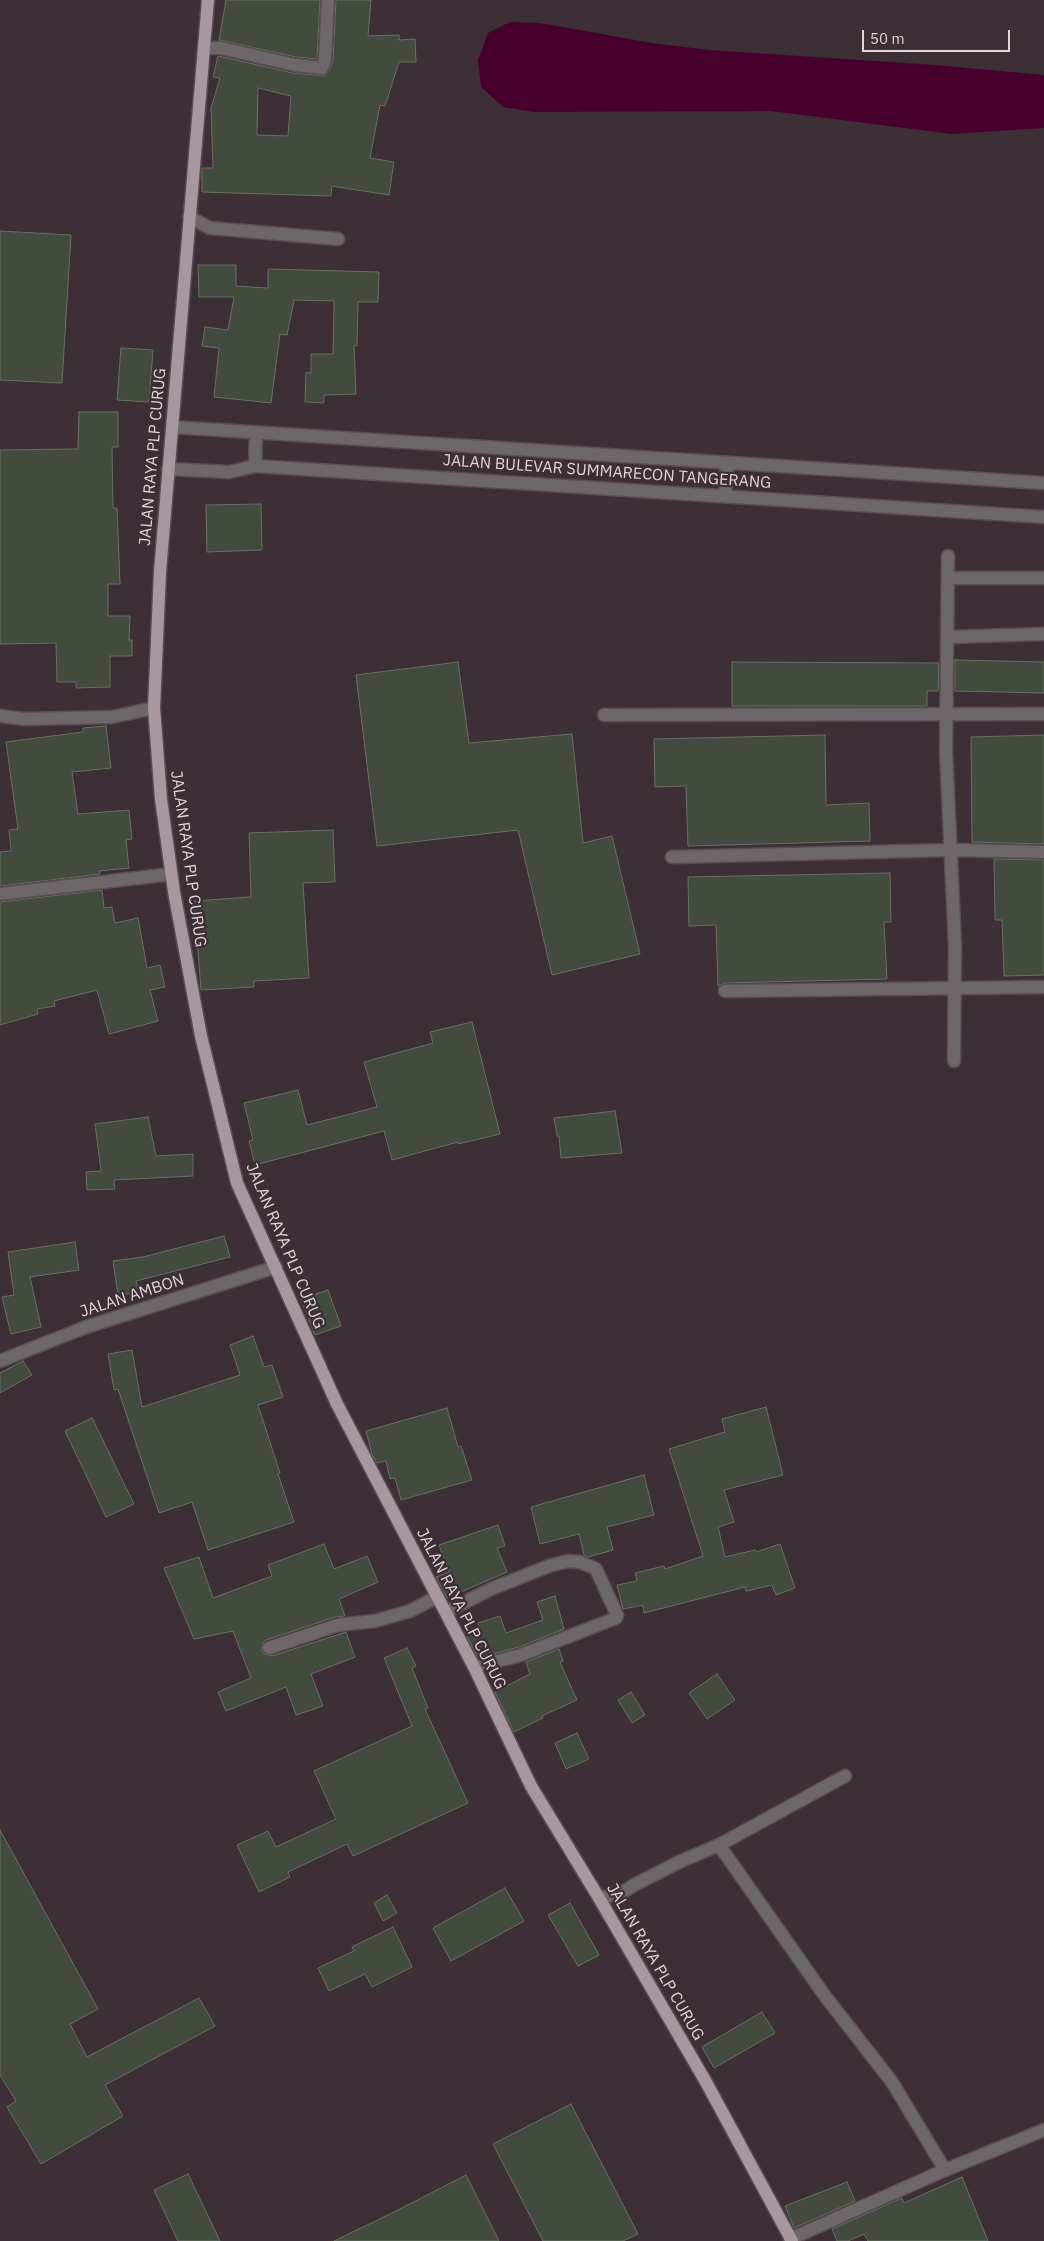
<!DOCTYPE html>
<html>
<head>
<meta charset="utf-8">
<style>
	body { margin:0 }
	#map { position:relative; width:1044px; height:2241px; overflow:hidden; background:#3c2f35; font-family:"IBM Plex Sans",sans-serif }
	canvas { display:block }
	.scale { position:absolute; left:862px; top:30px; width:148px; height:22px; box-sizing:border-box; border:2px solid #ded6d9; border-top:0; padding-left:6px; font-size:15px; line-height:18px; white-space:nowrap; color:#ded6d9; -webkit-text-stroke:4px #3c2f35; paint-order:stroke }
</style>
</head>
<body>
<div id="map">
<canvas width="1044" height="2241"></canvas>
<div class="scale">50 m</div>
</div>
<script>
const context = document.querySelector('canvas').getContext('2d');
context.lineJoin = 'round';
function fill(path, color) {
  context.fillStyle = color;
  context.fill(path, 'evenodd');
}
function poly(rows) {
  const path = new Path2D();
  for (const r of rows) {
    path.moveTo(r[0], r[1]);
    for (let i = 2; i < r.length; i += 2) path.lineTo(r[i], r[i + 1]);
  }
  return path;
}
function strokePath(path, color, width, dash) {
  context.strokeStyle = color;
  context.lineWidth = width;
  context.lineCap = dash ? 'butt' : 'round';
  context.setLineDash(dash || []);
  context.stroke(path);
}
function label(font, color, halo, rows, align = 'center') {
  context.font = font + ' "IBM Plex Sans",sans-serif';
  context.lineWidth = 4.5;
  context.setLineDash([]);
  context.textBaseline = 'middle';
  context.strokeStyle = halo;
  context.fillStyle = color;
  for (const [text, x, y, turn = 0] of rows) {
    context.save();
    context.translate(x, y);
    context.rotate((+turn || 0) * Math.PI / 180);
    context.textAlign = isNaN(turn) ? turn : align;
    if (halo) context.strokeText(text, 0, 0);
    context.fillText(text, 0, 0);
    context.restore();
  }
}
fill(poly([
	[510,22,540,23,652,43,709,50,935,65,1044,75,1044,128,952,134,771,111,534,112,503,107,481,87,478,60,488,33]
]), '#47002b');
const building = poly([
	[226,0,320,0,317,59,296,57,219,40,226,0],
	[336,0,371,0,368,36,399,35,399,40,415,39,416,62,399,62,385,106,380,105,370,158,394,162,389,195,332,186,331,196,202,192,202,168,213,168,211,108,220,78,213,77,218,56,293,73,325,76,329,71,333,61,336,0],
	[258,88,291,96,288,136,257,135,258,88],
	[0,231,71,235,62,383,0,380,0,231],
	[198,265,236,265,236,286,268,288,268,269,379,272,378,302,358,302,357,346,354,345,356,394,324,395,324,403,305,402,306,372,311,373,311,354,333,354,334,301,294,300,287,335,280,334,271,403,214,397,219,348,202,346,205,327,228,330,234,297,199,297,198,265],
	[121,348,153,350,149,402,117,400,121,348],
	[79,412,118,412,118,447,112,447,113,508,117,508,120,584,108,584,108,616,130,616,129,640,132,640,132,656,110,656,110,687,76,688,76,682,57,682,56,643,0,644,0,450,78,449,79,412],
	[261,504,262,550,207,552,206,505,261,504],
	[955,660,1044,662,1044,693,955,691,955,660],
	[458,662,469,743,572,734,583,843,612,836,640,954,552,975,518,830,377,846,356,675,458,662],
	[732,662,939,663,938,691,927,691,927,706,732,706,732,662],
	[106,726,111,768,72,772,78,814,129,810,132,839,126,840,129,868,99,871,100,874,0,886,0,852,11,851,9,830,18,829,6,742,83,732,83,728,106,726],
	[825,735,826,805,869,803,870,841,688,846,686,786,655,787,654,739,825,735],
	[1044,735,1044,844,972,842,971,737,1044,735],
	[333,830,335,882,303,883,309,978,254,981,254,987,201,990,194,901,251,897,249,833,333,830],
	[994,859,1044,860,1044,975,1004,976,1002,920,995,920,994,859],
	[890,873,891,922,884,922,887,979,725,983,718,986,716,925,689,926,688,877,890,873],
	[102,890,104,908,112,907,115,923,138,918,147,968,160,965,165,987,150,990,158,1021,109,1034,97,990,54,1001,55,1006,37,1009,38,1014,0,1025,0,902,102,890],
	[472,1022,500,1134,458,1144,458,1142,392,1160,384,1131,255,1165,249,1141,253,1140,244,1103,298,1090,307,1125,377,1107,364,1062,433,1043,430,1032,472,1022],
	[615,1111,622,1153,561,1158,559,1136,557,1136,554,1118,615,1111],
	[148,1117,156,1156,193,1154,193,1176,114,1180,115,1189,87,1190,86,1172,101,1171,95,1124,148,1117],
	[224,1236,230,1257,136,1281,138,1292,118,1295,113,1261,143,1257,224,1236],
	[75,1242,79,1270,30,1277,41,1327,11,1334,2,1297,14,1295,8,1252,75,1242],
	[328,1290,341,1326,315,1335,301,1299,328,1290],
	[253,1336,264,1367,272,1365,283,1397,258,1405,280,1473,278,1474,294,1522,208,1550,192,1502,159,1513,118,1389,114,1390,108,1354,132,1350,142,1407,240,1375,230,1345,253,1336],
	[23,1361,32,1375,0,1393,0,1373,23,1361],
	[766,1407,783,1475,724,1490,734,1522,718,1527,725,1557,755,1550,756,1552,780,1544,795,1588,776,1595,772,1585,746,1591,745,1587,644,1613,643,1605,623,1609,617,1585,637,1581,635,1573,664,1566,665,1569,703,1556,669,1449,725,1432,722,1419,766,1407],
	[447,1408,458,1447,461,1446,472,1480,401,1500,395,1478,390,1479,386,1461,377,1463,372,1454,366,1431,447,1408],
	[92,1418,134,1504,106,1517,65,1431,92,1418],
	[644,1475,654,1515,607,1527,613,1550,588,1557,584,1555,579,1534,540,1544,531,1507,644,1475],
	[498,1525,505,1546,497,1548,507,1572,447,1598,436,1577,449,1572,439,1545,498,1525],
	[324,1544,334,1569,367,1556,378,1582,339,1599,345,1616,335,1617,266,1640,263,1643,261,1650,264,1654,272,1656,346,1632,355,1657,311,1674,323,1706,296,1715,286,1687,226,1711,218,1692,251,1678,233,1631,194,1639,164,1568,199,1557,213,1598,272,1576,268,1565,324,1544],
	[555,1596,564,1629,519,1647,478,1658,467,1636,481,1631,478,1623,500,1616,506,1633,543,1620,537,1602,555,1596],
	[407,1648,416,1666,412,1668,428,1708,425,1709,468,1803,353,1856,347,1844,288,1872,290,1877,259,1892,237,1845,268,1831,276,1847,336,1819,314,1771,412,1726,384,1658,407,1648],
	[559,1649,563,1661,560,1662,577,1700,542,1716,543,1718,514,1732,495,1692,530,1674,526,1662,559,1649],
	[717,1674,735,1700,707,1719,689,1693,717,1674],
	[631,1692,645,1715,632,1723,618,1700,631,1692],
	[577,1733,589,1759,566,1769,555,1743,577,1733],
	[0,1830,98,2009,70,2024,87,2057,199,1998,215,2026,105,2085,123,2116,41,2164,7,2107,16,2101,0,2075,0,1830],
	[505,1888,524,1921,451,1961,433,1928,505,1888],
	[387,1895,397,1913,383,1921,374,1903,387,1895],
	[570,1903,599,1955,578,1966,548,1915,570,1903],
	[393,1927,412,1967,372,1987,365,1974,329,1991,318,1968,354,1951,352,1947,393,1927],
	[762,2012,775,2033,714,2068,702,2047,762,2012],
	[571,2104,638,2234,623,2241,543,2241,493,2144,571,2104],
	[188,2174,220,2241,178,2241,154,2190,188,2174],
	[466,2175,499,2241,334,2241,396,2211,466,2175],
	[962,2177,988,2241,868,2241,864,2234,848,2241,837,2241,832,2229,902,2198,904,2203,962,2177],
	[847,2182,855,2201,794,2228,785,2206,847,2182]
]);
fill(building, '#434a3e');
strokePath(building, '#697063', 1);
const minor = poly([
	[204,48,221,48,295,65,322,68,325,60,328,0],
	[189,217,210,228,338,239],
	[172,427,1044,483],
	[255,466,256,433],
	[168,469,229,472,255,466,1044,517],
	[725,496,727,463],
	[948,556,946,751,955,946,954,1061],
	[948,578,1044,578],
	[948,637,1044,634],
	[604,715,1044,714],
	[0,716,24,719,112,717,154,708],
	[672,857,951,850,1044,852],
	[0,894,171,874],
	[725,991,1044,987],
	[0,1361,86,1327,276,1267],
	[446,1612,491,1589,549,1566,568,1561,580,1562,596,1569,617,1615,616,1618,521,1655,474,1667],
	[269,1648,338,1625,375,1621,410,1611,437,1597],
	[719,1845,845,1776],
	[599,1898,620,1894,634,1885,679,1862,719,1845,825,1996,892,2082,945,2170],
	[790,2239,945,2170,1044,2130]
]);
const major = poly([
	[208,0,160,572,154,708,161,799,174,892,201,1036,237,1183,337,1404,474,1667,531,1786,599,1898,706,2082,792,2241]
]);
strokePath(minor, '#594d53', 15);
strokePath(major, '#594d53', 15);
strokePath(minor, '#6e6769', 12);
strokePath(major, '#a6989e', 12);
label('16px', '#ded6d9', '#3c2f35', [
	["JALAN RAYA PLP CURUG",153,457,-85],
	["JALAN BULEVAR SUMMARECON TANGERANG",607,472,4],
	["JALAN RAYA PLP CURUG",188,859,82],
	["JALAN RAYA PLP CURUG",285,1246,67],
	["JALAN AMBON",132,1296,-18],
	["JALAN RAYA PLP CURUG",461,1609,63],
	["JALAN RAYA PLP CURUG",655,1962,60]
]);
</script>
</body>
</html>
